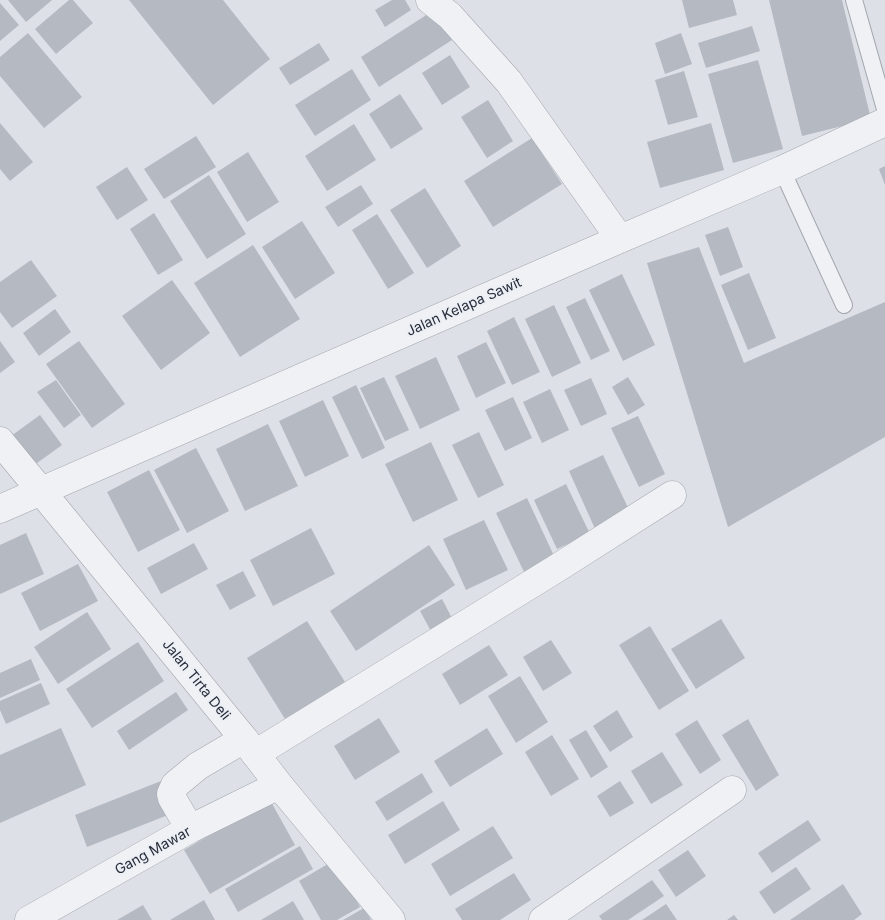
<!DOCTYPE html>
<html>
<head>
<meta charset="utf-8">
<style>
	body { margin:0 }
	canvas { display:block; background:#dde0e6 }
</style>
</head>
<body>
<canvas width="885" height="920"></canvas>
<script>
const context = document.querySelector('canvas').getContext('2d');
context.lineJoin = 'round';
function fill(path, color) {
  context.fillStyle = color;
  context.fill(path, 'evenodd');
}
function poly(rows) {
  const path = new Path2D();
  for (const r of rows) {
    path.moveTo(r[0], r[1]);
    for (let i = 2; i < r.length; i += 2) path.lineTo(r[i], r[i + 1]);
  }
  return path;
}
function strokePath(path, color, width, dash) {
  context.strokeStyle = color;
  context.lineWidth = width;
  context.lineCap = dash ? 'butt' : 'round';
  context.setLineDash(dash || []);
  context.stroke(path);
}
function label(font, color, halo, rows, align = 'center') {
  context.font = font + ' Inter,sans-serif';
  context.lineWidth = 4;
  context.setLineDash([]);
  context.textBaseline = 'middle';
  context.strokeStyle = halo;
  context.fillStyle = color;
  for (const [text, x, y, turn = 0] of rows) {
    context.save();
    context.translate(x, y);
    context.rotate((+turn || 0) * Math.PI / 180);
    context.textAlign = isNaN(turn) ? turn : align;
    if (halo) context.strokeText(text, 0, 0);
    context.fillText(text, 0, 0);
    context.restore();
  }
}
fill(poly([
	[8,0,52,0,26,22],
	[69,0,73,0,93,23,56,54,35,29],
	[129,0,223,0,270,59,213,105],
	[392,0,405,0,411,10,385,27,375,10],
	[682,0,733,0,737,15,689,28],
	[769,0,842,0,871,119,802,136],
	[0,3,19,25,0,41],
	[434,10,452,40,379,87,361,57],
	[752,26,760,51,706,68,698,43],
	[28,33,82,97,44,128,0,76,0,57],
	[681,33,692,64,665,74,655,43],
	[319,43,330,60,290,85,279,68],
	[450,55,470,87,442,105,422,73],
	[758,60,783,149,733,163,708,74],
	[352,69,371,100,315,136,295,105],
	[684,71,698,117,668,125,655,80],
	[400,94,423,129,391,149,369,114],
	[488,100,513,141,487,158,461,117],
	[0,123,33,162,10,181,0,169],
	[711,123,724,170,660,188,647,142],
	[354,124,376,160,327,191,305,156],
	[196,136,216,167,164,199,144,169],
	[532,138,562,184,493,227,464,181],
	[248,152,279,202,247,222,217,172],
	[885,166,885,185,879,169],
	[127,167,148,200,117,220,96,187],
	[209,175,246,234,207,259,170,201],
	[361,185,373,204,338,227,325,207],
	[425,188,461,246,427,268,390,210],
	[154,213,183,260,158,275,130,229],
	[377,214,414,273,388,289,352,230],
	[302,221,335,273,295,299,262,247],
	[728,227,743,267,720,276,705,235],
	[253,245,300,319,240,357,194,283],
	[699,247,744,363,885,302,885,437,728,527,647,263],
	[31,260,57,296,12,328,0,312,0,282],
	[749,273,776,338,748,350,721,285],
	[622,274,655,345,623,361,589,290],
	[172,280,210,333,161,370,122,316],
	[585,298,610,351,591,360,566,307],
	[554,305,581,363,552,377,525,319],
	[55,309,71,332,39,356,23,333],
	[514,317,540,372,512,385,487,331],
	[0,341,15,362,0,373],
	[79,341,125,404,92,428,46,364],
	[486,342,506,383,476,398,457,356],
	[436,357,460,410,420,429,395,376],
	[384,377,409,430,385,441,360,388],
	[628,377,645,405,628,415,612,387],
	[591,378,607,414,581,426,564,390],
	[56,380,81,415,64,428,37,392],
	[356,385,385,448,362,459,332,397],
	[550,389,569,430,542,443,523,402],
	[513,397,532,438,505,451,485,410],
	[323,400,349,456,305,477,279,421],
	[40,415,62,445,33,466,11,436],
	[638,416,665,474,639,487,611,428],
	[268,424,298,486,245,511,216,449],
	[479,432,504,485,478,498,452,445],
	[431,442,458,500,413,522,385,464],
	[196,448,229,511,187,533,154,470],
	[603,455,631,514,596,531,569,471],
	[149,470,180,530,138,552,107,492],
	[566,484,590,534,557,549,534,500],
	[527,498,555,558,524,572,496,513],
	[484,520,508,570,466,590,443,539],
	[311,528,335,574,273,606,250,560],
	[26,533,44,574,0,594,0,545],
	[194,543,208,569,161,594,147,568],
	[429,545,455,585,356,651,330,611],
	[78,564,98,601,40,631,21,593],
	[243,571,256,596,230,610,216,585],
	[442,599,454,622,432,633,420,611],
	[87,612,111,649,58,684,34,647],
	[721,619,745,658,696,689,671,649],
	[307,621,345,682,285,719,247,658],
	[650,626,689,691,659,710,619,645],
	[551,640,572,673,543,691,523,657],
	[138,642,164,681,92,728,66,689],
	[489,645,508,675,460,705,442,674],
	[31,659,40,680,0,698,0,673],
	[520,676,548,722,516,743,488,696],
	[41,683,50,704,6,724,0,710,0,701],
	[176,692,188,710,129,750,117,731],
	[617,710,633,737,610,752,593,726],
	[379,718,400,752,355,780,334,746],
	[748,719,779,775,756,791,722,735],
	[697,720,721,760,700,774,675,734],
	[61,728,86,785,0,823,0,755],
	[487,728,503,754,450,787,434,761],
	[586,730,608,767,591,778,569,740],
	[552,735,579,779,551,796,525,752],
	[662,752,683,785,651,804,631,771],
	[422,773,433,792,387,821,375,802],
	[161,781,173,813,87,847,75,815],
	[620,781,634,803,610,817,597,796],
	[270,800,295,845,210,894,184,850],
	[443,801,460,830,405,864,388,835],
	[808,820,821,840,772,873,758,853],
	[493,826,513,858,450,896,431,864],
	[300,846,313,869,238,912,225,889],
	[688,850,706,876,676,897,658,870],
	[333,861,360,907,337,920,321,920,299,881],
	[796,867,811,889,774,914,759,892],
	[514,873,531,900,500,920,462,920,455,909],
	[652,880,664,896,628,920,602,920,599,916],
	[843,884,862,914,854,920,790,920],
	[204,900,215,920,170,920],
	[293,901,304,920,261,920],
	[666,904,677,920,642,920],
	[143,905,152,920,117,920],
	[364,908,371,920,343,920],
	[734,915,738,920,727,920]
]), '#b5b9c2');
const service = poly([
	[854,0,885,109],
	[782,170,844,305]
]);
const minor = poly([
	[430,0,450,16,509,82,620,239],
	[0,509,620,239,782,170,885,122],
	[255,754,554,570,672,495],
	[190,829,172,798,171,794,175,785,198,766,244,739],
	[29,920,190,829,279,785],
	[543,920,732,790]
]);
const tertiary = poly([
	[0,441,244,739,279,785,391,920]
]);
strokePath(service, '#a3a7af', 18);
strokePath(minor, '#a3a7af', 29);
strokePath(tertiary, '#a3a7af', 29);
strokePath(service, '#eff1f5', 16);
strokePath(minor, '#eff1f5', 28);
strokePath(tertiary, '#eff1f5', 28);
label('14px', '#272d3b', '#eceff4', [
	["Jalan Kelapa Sawit",464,307,-24],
	["Jalan Tirta Deli",196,680,51],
	["Gang Mawar",153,851,-29]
]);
</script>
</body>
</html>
